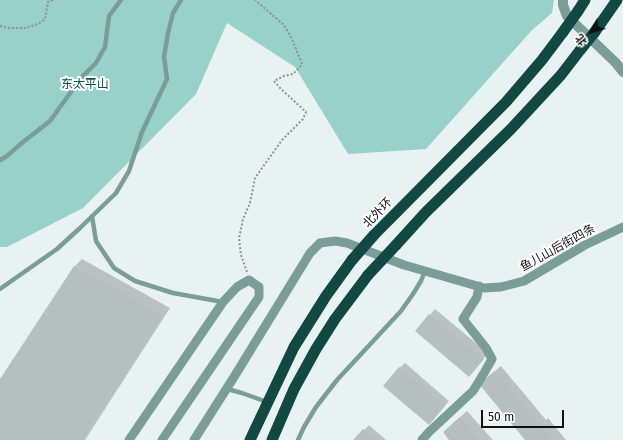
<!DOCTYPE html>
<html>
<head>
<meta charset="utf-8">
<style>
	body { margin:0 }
	#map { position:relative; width:623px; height:440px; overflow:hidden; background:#e8f3f1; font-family:"Fira Sans","Noto Sans SC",sans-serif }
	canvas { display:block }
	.north { position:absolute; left:571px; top:12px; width:40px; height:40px; -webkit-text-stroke:3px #fff; paint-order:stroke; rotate:231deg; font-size:11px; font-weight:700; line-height:16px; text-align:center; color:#0d1110 }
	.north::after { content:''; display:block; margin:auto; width:14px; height:18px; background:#0d1110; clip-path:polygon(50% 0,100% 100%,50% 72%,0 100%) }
	.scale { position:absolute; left:481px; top:410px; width:83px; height:18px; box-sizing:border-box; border:2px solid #0d1110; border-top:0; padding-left:5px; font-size:12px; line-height:14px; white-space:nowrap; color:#0d1110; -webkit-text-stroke:3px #fff; paint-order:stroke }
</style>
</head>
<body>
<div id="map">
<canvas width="623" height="440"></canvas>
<div class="north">北</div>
<div class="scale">50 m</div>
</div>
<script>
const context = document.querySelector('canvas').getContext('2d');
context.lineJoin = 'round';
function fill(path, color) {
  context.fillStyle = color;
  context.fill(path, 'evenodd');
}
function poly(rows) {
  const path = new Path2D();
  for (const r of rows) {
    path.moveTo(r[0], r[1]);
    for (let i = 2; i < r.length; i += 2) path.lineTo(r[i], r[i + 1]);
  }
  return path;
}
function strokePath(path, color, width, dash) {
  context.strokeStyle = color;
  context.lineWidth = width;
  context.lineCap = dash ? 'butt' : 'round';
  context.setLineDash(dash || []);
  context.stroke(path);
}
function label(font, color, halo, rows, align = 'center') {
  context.font = font + ' "Fira Sans","Noto Sans SC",sans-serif';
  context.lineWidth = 4;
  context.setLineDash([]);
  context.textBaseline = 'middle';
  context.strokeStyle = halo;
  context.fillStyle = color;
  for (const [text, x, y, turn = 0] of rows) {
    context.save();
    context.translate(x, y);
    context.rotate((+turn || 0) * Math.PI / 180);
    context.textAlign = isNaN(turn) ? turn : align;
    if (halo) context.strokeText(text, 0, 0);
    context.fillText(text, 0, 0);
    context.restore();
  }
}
fill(poly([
	[0,0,554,0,552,13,532,30,426,149,348,154,295,67,227,23,196,94,83,208,7,247,0,247]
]), '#98d1c8');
fill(poly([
	[82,259,170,308,85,440,0,440,0,381,75,266],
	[435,309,488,353,474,370,416,331],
	[405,363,449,401,434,418,399,368],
	[501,366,546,420,548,418,566,440,527,440,485,379],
	[467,411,493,440,451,440,451,425],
	[369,425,386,440,354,440]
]), '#0003');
fill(poly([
	[74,266,163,315,83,440,0,440,0,379],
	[429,314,484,359,469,377,415,331],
	[399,367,445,406,429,425,383,386],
	[495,371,553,440,525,440,479,384],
	[460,417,480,440,449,440,443,432],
	[363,429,375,440,353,440]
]), '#b5c0be');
strokePath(poly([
	[0,26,9,28,25,28,38,24,45,19,48,2,53,0],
	[247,272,241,255,239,238,243,219,250,203,255,178,282,140,303,119,306,112,281,89,274,81,284,76,293,74,299,68,302,64,292,39,284,25,255,0]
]), '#8c9493', 2, [2, 2]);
strokePath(poly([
	[0,160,7,156,23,142,50,121,81,78,96,63,105,47,109,16,121,0],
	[92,216,96,241,114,268,135,281,173,293,223,302],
	[0,289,57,249,80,228,116,193,129,171,142,132,167,79,164,57,168,33,173,13,181,0],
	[227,389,242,393,267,402],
	[298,440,304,427,316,407,337,380,401,311,413,294,421,281,425,271]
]), '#7a9d98', 4.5);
strokePath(poly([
	[129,440,223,302,237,287,249,280,259,287,259,297,162,440],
	[194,440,234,377,310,253,320,243,335,241,347,243,404,265,439,275,484,288,501,287,524,281,585,245,623,227],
	[422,440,429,432,473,391,484,373,492,359,486,348,463,319,477,297,479,286]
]), '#7a9d98', 9);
strokePath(poly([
	[563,0,563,5,567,16,616,63,623,72]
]), '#7a9d98', 10);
strokePath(poly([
	[578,11,585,0],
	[594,33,617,0],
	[374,235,506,102,542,60,563,32],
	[396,245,426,212,511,129,561,75,581,49],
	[250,440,294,347,326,296,352,260],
	[272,440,294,389,316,349,335,319,368,275]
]), '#124842', 11);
strokePath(poly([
	[563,32,578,11],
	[581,49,594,33],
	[352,260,374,235],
	[368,275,396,245]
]), '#124842', 11);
label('12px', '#04564e', '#fff', [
	["东太平山",85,85]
]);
label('12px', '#0d1110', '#fff', [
	["北外环",378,213,-46],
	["鱼儿山后街四条",558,248,-29]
]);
</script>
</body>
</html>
